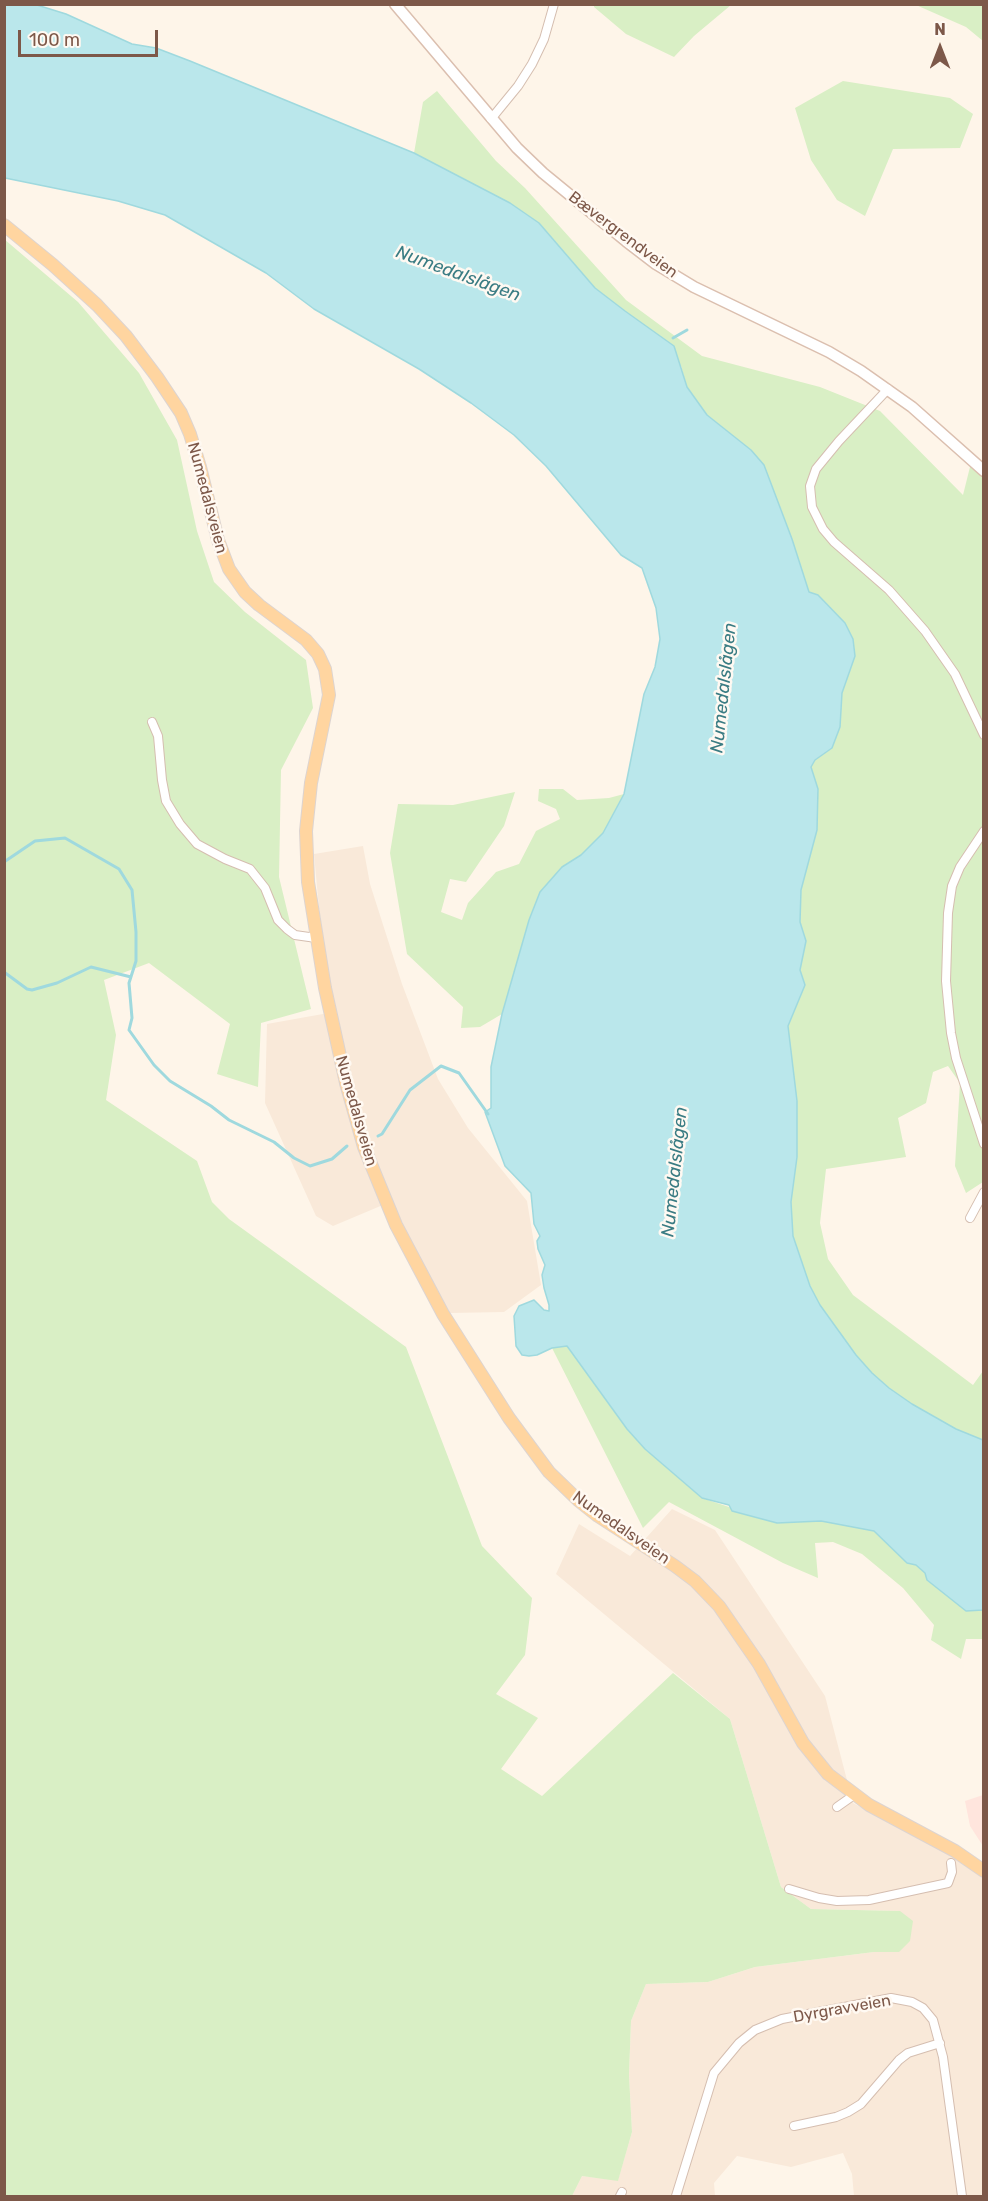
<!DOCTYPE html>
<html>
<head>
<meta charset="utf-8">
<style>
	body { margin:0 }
	#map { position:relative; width:988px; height:2201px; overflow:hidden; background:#fef5e9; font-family:Rubik,sans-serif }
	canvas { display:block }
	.frame { position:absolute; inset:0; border:6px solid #7d5849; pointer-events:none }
	.north { position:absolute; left:910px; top:18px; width:60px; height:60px; -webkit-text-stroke:4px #fff9f2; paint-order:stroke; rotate:0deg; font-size:16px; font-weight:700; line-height:24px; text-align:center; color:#7d5849 }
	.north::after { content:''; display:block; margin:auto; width:21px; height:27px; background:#7d5849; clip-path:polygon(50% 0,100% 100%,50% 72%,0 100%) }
	.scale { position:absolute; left:18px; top:30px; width:140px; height:27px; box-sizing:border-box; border:3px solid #7d5849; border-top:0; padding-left:8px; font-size:18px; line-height:21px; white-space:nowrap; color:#7d5849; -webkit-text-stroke:4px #fff9f2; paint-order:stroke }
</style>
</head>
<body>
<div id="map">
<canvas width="988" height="2201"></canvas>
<div class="frame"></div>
<div class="north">N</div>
<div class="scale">100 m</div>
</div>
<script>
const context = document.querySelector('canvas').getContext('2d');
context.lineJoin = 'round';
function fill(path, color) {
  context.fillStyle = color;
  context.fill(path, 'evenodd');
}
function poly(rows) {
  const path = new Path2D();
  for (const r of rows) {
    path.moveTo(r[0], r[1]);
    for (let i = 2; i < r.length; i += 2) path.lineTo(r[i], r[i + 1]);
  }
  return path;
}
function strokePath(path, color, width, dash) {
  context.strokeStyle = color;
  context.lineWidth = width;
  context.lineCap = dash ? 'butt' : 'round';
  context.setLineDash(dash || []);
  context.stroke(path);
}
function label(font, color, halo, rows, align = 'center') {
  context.font = font + ' Rubik,sans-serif';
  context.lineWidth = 5;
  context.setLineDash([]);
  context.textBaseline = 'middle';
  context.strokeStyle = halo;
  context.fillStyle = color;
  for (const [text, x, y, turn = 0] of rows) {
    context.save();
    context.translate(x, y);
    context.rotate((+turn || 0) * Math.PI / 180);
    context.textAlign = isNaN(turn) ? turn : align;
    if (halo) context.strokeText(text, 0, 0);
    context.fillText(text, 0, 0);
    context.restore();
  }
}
fill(poly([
	[363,846,370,884,402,984,438,1079,468,1128,527,1201,541,1285,504,1312,450,1313,390,1202,333,1226,316,1216,265,1103,267,1024,334,1012,319,908,314,854],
	[672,1509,715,1530,825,1696,853,1803,897,1827,952,1850,983,1879,983,2196,854,2196,852,2174,843,2153,791,2167,737,2156,714,2183,715,2196,572,2196,582,2176,618,2180,632,2132,629,2075,631,2021,646,1984,708,1982,755,1967,874,1952,899,1952,900,1911,811,1909,781,1887,730,1719,556,1574,579,1524,630,1556]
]), '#f9e9d9');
fill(poly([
	[983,1795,984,1795,983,1846,970,1826,965,1801]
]), '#ffe5dd');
fill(poly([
	[594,4,731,4,731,5,694,36,674,57,626,34,594,7],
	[916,5,983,5,983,41,966,27],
	[843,81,950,98,973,114,960,148,893,149,865,216,837,200,811,160,795,108],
	[437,91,496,161,525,188,626,300,702,356,820,387,880,411,963,495,971,463,983,474,983,1182,966,1193,955,1166,960,1083,948,1066,933,1072,926,1103,898,1118,906,1157,826,1169,820,1223,828,1259,853,1295,973,1385,983,1371,983,1440,956,1429,912,1404,889,1388,872,1373,856,1355,820,1305,810,1286,793,1236,791,1202,797,1157,797,1101,788,1026,805,985,800,970,806,941,800,922,801,890,817,830,818,790,811,767,815,760,832,748,840,727,840,705,842,693,850,671,853,639,845,623,818,595,809,592,781,509,751,450,707,415,687,387,681,366,625,311,595,288,539,223,510,203,414,153,423,102],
	[4,239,78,302,139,373,177,440,197,531,214,582,245,612,306,660,313,708,281,770,279,877,311,1009,261,1023,258,1087,217,1074,230,1024,149,963,104,980,116,1035,106,1100,197,1161,212,1202,229,1219,406,1347,482,1546,532,1598,525,1655,496,1694,538,1718,501,1769,542,1796,673,1673,730,1719,781,1887,811,1909,900,1911,913,1921,910,1941,899,1952,874,1952,755,1967,708,1982,646,1984,631,2021,629,2075,632,2132,618,2181,582,2176,572,2196,5,2196],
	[539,789,563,789,577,800,609,798,624,794,603,833,581,855,562,867,540,892,529,920,502,1014,480,1027,461,1028,463,1007,407,954,390,853,398,804,453,805,515,792,504,826,466,882,450,879,441,912,462,920,468,903,496,872,519,864,536,831,560,819,556,809,538,801],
	[567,1346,627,1429,645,1449,702,1498,777,1523,821,1521,874,1531,907,1563,916,1565,925,1573,927,1580,966,1610,983,1610,983,1639,966,1639,961,1659,931,1640,934,1625,903,1588,862,1554,833,1542,815,1543,818,1578,783,1563,669,1502,643,1528,552,1348]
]), '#d9efc5');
const water = poly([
	[4,5,37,5,66,14,132,44,156,48,190,61,414,153,510,203,539,223,595,288,625,311,674,346,687,387,707,415,751,450,764,465,792,539,809,592,818,595,845,623,853,639,855,656,842,693,840,727,832,748,815,760,811,767,818,789,817,830,801,890,800,922,806,941,800,970,805,985,788,1026,797,1101,797,1157,791,1202,793,1236,810,1286,820,1305,856,1355,872,1373,889,1388,912,1404,956,1429,983,1440,983,1610,966,1611,927,1580,925,1573,916,1565,907,1563,874,1531,821,1521,777,1523,732,1511,729,1505,702,1498,645,1449,627,1429,567,1346,552,1348,537,1355,529,1356,522,1355,516,1346,514,1316,519,1306,534,1300,544,1310,549,1311,549,1305,544,1288,542,1275,545,1265,538,1249,537,1241,540,1236,534,1224,531,1193,505,1166,485,1112,491,1108,491,1067,502,1014,529,920,540,892,562,867,581,855,603,833,624,794,644,694,655,667,660,639,656,608,642,568,621,555,546,466,514,435,471,403,419,369,314,309,266,273,165,215,118,201,5,178,4,5]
]);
fill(water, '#bae7eb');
strokePath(water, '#9fd9de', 1.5);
strokePath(poly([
	[673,338,687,330],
	[4,862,35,841,65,838,119,869,132,890,136,932,136,961,129,983,132,1018,129,1030,154,1065,170,1081,211,1106,229,1120,274,1142,294,1158,310,1166,332,1159,347,1146],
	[4,972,27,989,32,990,57,983,91,967,131,977],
	[378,1136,382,1134,410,1090,441,1066,459,1073,488,1114]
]), '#9fd9de', 3);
const street = poly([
	[491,119,518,86,532,64,544,39,554,4],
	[888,389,839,441,816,469,810,486,812,507,823,529,834,542,889,590,925,631,955,674,984,735],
	[152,722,158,736,162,780,166,801,180,824,197,844,225,859,250,869,265,888,278,920,287,929,295,935,316,938],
	[984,831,960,867,952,886,948,913,946,981,951,1033,956,1058,984,1144],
	[970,1218,984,1192],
	[837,1807,854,1795],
	[789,1889,819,1898,837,1901,869,1900,948,1883,952,1872,951,1863],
	[794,2126,836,2117,848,2112,861,2104,899,2060,908,2053,940,2043],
	[620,2196,622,2192],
	[676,2196,714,2073,739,2043,755,2030,782,2019,891,1998,912,2002,923,2008,933,2020,943,2057,962,2196]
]);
const secondary = poly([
	[395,4,517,148,543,173,626,241,656,264,694,287,829,352,861,371,912,407,984,471]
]);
const primary = poly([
	[4,225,53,265,97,305,126,336,157,377,181,413,190,434,200,467,218,540,229,569,245,592,259,605,306,640,318,654,325,669,329,695,311,783,306,831,308,882,325,988,346,1083,364,1147,396,1225,443,1314,509,1418,549,1472,578,1500,598,1516,675,1566,695,1581,719,1606,759,1664,803,1743,828,1774,869,1805,955,1851,984,1871]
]);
strokePath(street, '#d5beb0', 10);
strokePath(secondary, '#dbbfaf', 13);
strokePath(primary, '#ddd4d0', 14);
strokePath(street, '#fff', 8);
strokePath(secondary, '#fff', 10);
strokePath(primary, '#ffd5a0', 12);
label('16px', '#7d5849', '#fff9f2', [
	["Bævergrendveien",623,235,37],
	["Numedalsveien",207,498,75],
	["Numedalsveien",356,1111,74],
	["Numedalsveien",621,1528,35],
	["Dyrgravveien",842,2009,-10]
]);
label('italic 18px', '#3a7c83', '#fff9f2', [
	["Numedalslågen",458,274,20],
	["Numedalslågen",724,688,-84],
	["Numedalslågen",675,1172,-84]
]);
</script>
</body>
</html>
